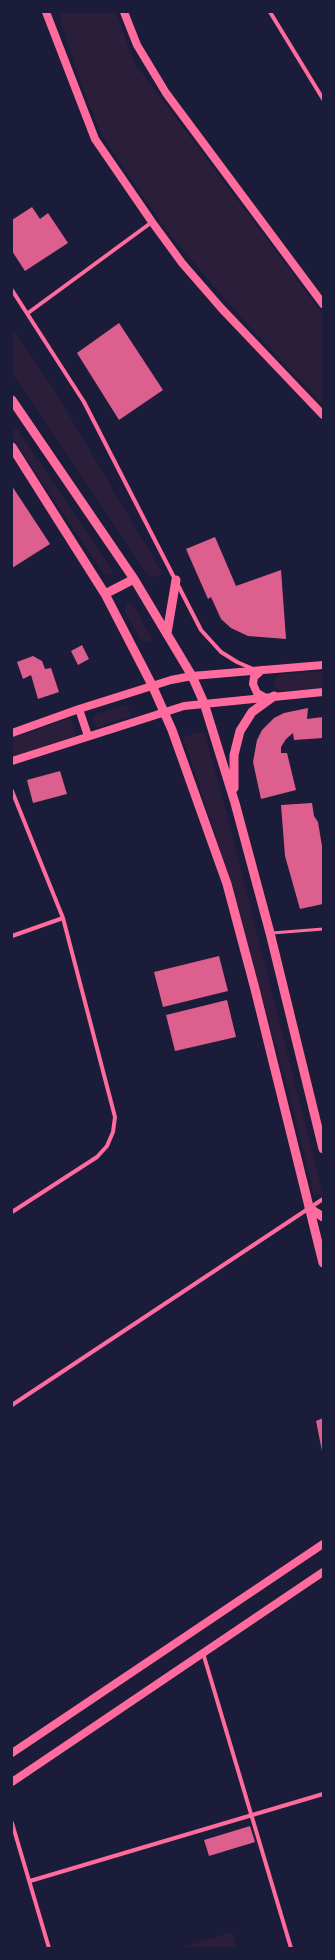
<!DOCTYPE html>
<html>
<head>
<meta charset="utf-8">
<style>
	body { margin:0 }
	#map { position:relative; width:335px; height:1960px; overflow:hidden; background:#1b1b3a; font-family:Inter,sans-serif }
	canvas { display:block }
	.frame { position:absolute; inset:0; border:13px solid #1b1b3a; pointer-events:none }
</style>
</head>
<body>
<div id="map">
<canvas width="335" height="1960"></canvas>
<div class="frame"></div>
</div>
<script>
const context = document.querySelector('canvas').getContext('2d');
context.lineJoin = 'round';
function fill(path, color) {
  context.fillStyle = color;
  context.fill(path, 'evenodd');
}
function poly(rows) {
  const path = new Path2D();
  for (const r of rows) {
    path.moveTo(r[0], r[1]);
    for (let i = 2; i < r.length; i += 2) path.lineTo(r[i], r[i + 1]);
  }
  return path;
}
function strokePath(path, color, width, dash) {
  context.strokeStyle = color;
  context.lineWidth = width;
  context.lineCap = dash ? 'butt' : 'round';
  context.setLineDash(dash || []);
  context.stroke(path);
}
fill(poly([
	[58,12,116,12,134,62,323,314,323,405,236,312,167,231,103,138,81,84],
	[12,327,53,388,163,574,150,578,12,373],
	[12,422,114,572,106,577,12,438],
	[128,603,131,603,135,608,151,637,151,642,148,643,141,641,124,610],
	[323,671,323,688,280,691,275,688,275,679,276,676,280,674],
	[127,704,131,716,96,728,92,715],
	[70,718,76,736,12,757,12,738],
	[204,731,226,811,323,1194,314,1196,289,1092,218,843,183,737],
	[232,1932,237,1948,180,1948]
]), '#2a1e3b');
fill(poly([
	[32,207,40,219,48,213,68,243,25,271,12,251,12,220],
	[119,323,163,390,119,420,77,353],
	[12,486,50,544,12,568],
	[215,537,236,586,281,570,286,639,248,636,231,628,221,619,211,597,208,599,186,549],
	[82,645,89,659,78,665,71,651],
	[33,656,42,661,45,669,51,668,59,692,38,699,31,675,23,679,17,662],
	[308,708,307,719,323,717,323,738,294,740,293,733,286,739,281,747,281,753,287,753,296,790,261,799,253,762,257,740,262,730,274,718,284,713],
	[60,771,67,794,33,803,27,780],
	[312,803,314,816,318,822,323,852,323,904,300,909,285,856,281,805],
	[219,956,228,991,163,1007,154,972],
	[227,1000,236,1037,175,1051,166,1015],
	[323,1418,323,1451,322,1451,316,1421],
	[250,1826,255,1842,209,1856,204,1840]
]), '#dd5f8e');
strokePath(poly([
	[272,933,323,929]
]), '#ff6b9d', 3);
strokePath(poly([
	[270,12,323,99],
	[12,290,84,402,201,630,221,652,237,662,253,669],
	[28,313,152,222],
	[12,791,63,918,115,1117,113,1132,107,1146,97,1157,12,1212],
	[12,936,63,918],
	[12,1405,323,1199],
	[203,1653,291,1948],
	[12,1823,49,1948],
	[30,1881,323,1794]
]), '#ff6b9d', 4);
strokePath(poly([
	[46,12,95,139,152,222,182,263,222,309,323,415],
	[124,12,137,45,166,93,323,304],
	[262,670,254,677,253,684,257,693,264,697],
	[79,709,88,736],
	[12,733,79,709,171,680,192,676,323,665],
	[12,761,184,706,323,692],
	[12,1753,323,1544],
	[12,1782,323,1572]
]), '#ff6b9d', 8);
strokePath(poly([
	[12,400,134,579,192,676,204,703,235,803,270,933,323,1149],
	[12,447,105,594,152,685,172,730,227,884,255,989,323,1263],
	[105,594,134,579],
	[167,633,176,580],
	[234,788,234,755,240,731,252,712,274,696],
	[309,1208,323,1217]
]), '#ff6b9d', 9);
</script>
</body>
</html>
